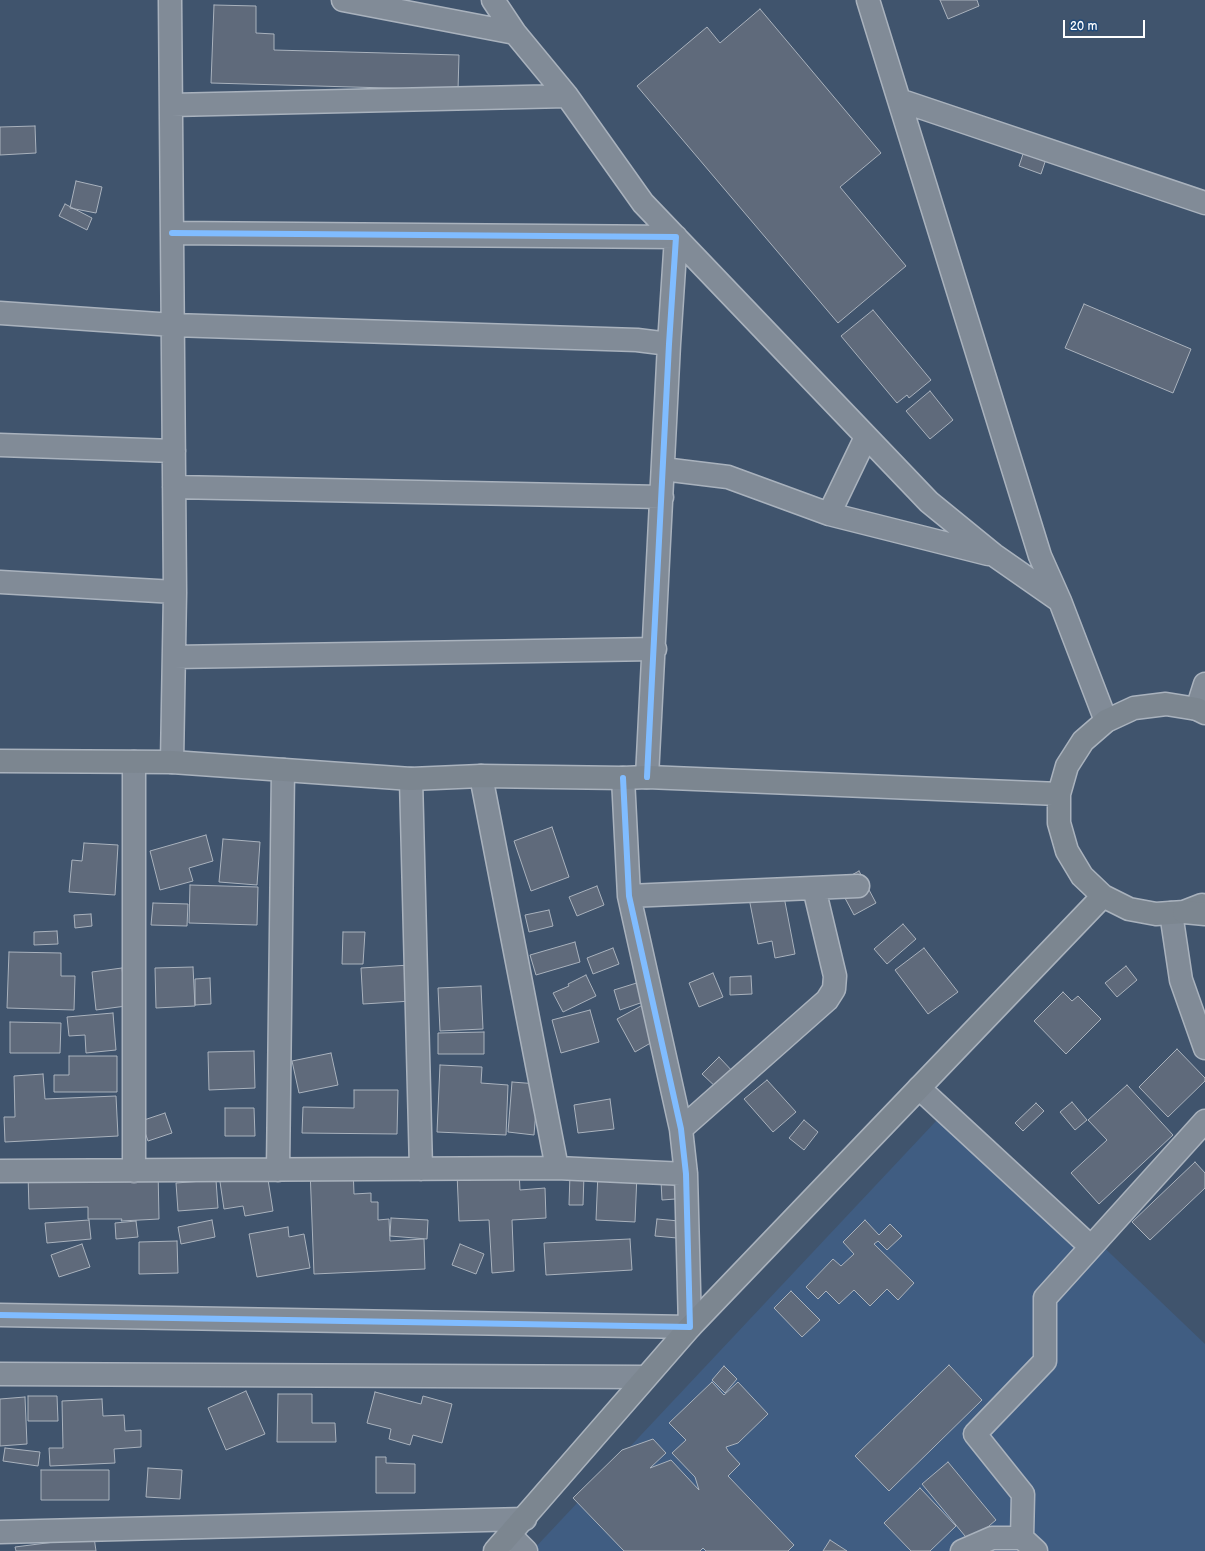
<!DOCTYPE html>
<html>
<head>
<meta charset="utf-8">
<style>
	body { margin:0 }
	#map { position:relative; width:1205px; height:1551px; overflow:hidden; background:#40546d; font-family:"Balsamiq Sans",sans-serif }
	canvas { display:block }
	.scale { position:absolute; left:1063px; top:20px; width:82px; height:18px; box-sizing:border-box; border:2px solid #fff; border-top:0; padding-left:5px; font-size:12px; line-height:14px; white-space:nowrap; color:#fff; -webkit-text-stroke:3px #1f4a7a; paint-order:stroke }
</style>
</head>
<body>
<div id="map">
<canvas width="1205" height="1551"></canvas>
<div class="scale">20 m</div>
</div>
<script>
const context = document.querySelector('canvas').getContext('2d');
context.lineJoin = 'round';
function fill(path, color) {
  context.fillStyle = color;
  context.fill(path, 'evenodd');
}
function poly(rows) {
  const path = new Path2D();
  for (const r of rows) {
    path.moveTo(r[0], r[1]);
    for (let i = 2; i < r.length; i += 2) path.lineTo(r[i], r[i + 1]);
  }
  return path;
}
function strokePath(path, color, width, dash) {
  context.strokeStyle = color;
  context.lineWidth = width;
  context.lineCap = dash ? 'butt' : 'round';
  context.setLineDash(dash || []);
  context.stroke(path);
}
fill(poly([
	[953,1103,1205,1344,1205,1551,532,1551]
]), '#405d82');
const building = poly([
	[940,0,977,0,979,6,948,19,940,0],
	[214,5,256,6,256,33,274,34,274,50,459,55,458,90,211,83,214,5],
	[760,9,881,153,840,187,906,266,838,323,637,86,707,27,720,43,760,9],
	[35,126,36,153,0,155,0,127,35,126],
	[1026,145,1048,153,1041,174,1019,166,1026,145],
	[76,181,102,187,96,213,70,208,76,181],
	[65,204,92,218,87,230,59,216,65,204],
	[1084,304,1191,349,1173,393,1065,348,1084,304],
	[873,310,931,380,909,398,907,395,897,403,841,336,873,310],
	[930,391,953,420,930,439,906,411,930,391],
	[552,827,569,877,531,891,514,841,552,827],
	[206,835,213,861,189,868,193,881,160,890,150,851,206,835],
	[223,839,260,842,257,885,219,882,223,839],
	[84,843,118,845,115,895,69,892,72,860,82,861,84,843],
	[859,871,876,903,854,915,837,883,859,871],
	[781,881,795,954,775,958,772,941,758,944,747,888,781,881],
	[190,885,258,887,257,925,189,923,190,885],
	[597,886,604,905,577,916,569,897,597,886],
	[153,903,188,904,187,926,151,925,153,903],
	[549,910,553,926,529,932,525,915,549,910],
	[91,914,92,926,75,928,74,915,91,914],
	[903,924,916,939,887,964,874,949,903,924],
	[57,931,58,944,34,945,34,932,57,931],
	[343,932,365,932,363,964,342,964,343,932],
	[575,942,580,962,536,975,530,955,575,942],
	[613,948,619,964,593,974,587,958,613,948],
	[924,948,958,992,928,1014,895,970,924,948],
	[9,952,61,953,61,976,75,976,74,1010,7,1008,9,952],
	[410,965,412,1001,363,1004,361,968,410,965],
	[1126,966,1137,980,1117,997,1105,983,1126,966],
	[193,967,195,1006,156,1008,155,968,193,967],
	[122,968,126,1006,96,1010,92,972,122,968],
	[713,973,723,997,699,1007,689,983,713,973],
	[586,975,596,996,563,1012,553,993,569,986,568,984,586,975],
	[751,976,752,994,730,995,730,977,751,976],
	[210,978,211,1004,195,1005,195,979,210,978],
	[643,981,649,1000,620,1010,614,990,643,981],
	[481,986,483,1029,440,1031,438,988,481,986],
	[1063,992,1072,1001,1078,996,1101,1019,1066,1054,1034,1021,1063,992],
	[650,1001,668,1033,635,1052,617,1019,650,1001],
	[590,1010,599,1042,561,1053,552,1020,590,1010],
	[113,1013,116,1050,86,1053,85,1035,69,1036,67,1017,113,1013],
	[10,1022,61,1023,60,1053,10,1053,10,1022],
	[484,1032,484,1054,438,1054,438,1033,484,1032],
	[1177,1049,1205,1078,1205,1081,1168,1117,1139,1087,1177,1049],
	[254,1051,255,1088,209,1090,208,1052,254,1051],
	[331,1053,338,1085,299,1093,292,1061,331,1053],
	[69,1056,117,1056,117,1092,54,1092,54,1075,69,1075,69,1056],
	[719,1057,735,1074,719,1090,702,1074,719,1057],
	[440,1065,482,1067,481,1083,508,1085,506,1135,437,1132,440,1065],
	[43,1074,45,1099,116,1096,118,1136,5,1142,4,1117,15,1117,14,1076,43,1074],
	[767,1080,796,1112,773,1132,744,1099,767,1080],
	[512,1082,538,1084,534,1135,508,1132,512,1082],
	[1127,1085,1173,1135,1099,1204,1071,1173,1107,1140,1088,1120,1127,1085],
	[354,1090,398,1090,397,1134,302,1133,303,1107,354,1108,354,1090],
	[610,1099,614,1129,578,1133,574,1105,610,1099],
	[1072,1102,1087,1120,1075,1130,1060,1112,1072,1102],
	[1036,1103,1044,1111,1023,1131,1015,1123,1036,1103],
	[225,1108,254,1108,255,1136,225,1136,225,1108],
	[165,1113,172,1133,148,1141,141,1121,165,1113],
	[804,1120,818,1132,804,1150,789,1138,804,1120],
	[1195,1162,1205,1173,1205,1188,1150,1240,1132,1222,1195,1162],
	[266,1167,273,1211,245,1216,243,1206,224,1209,219,1175,266,1167],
	[353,1167,354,1194,371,1193,371,1202,378,1202,378,1220,389,1219,390,1241,424,1239,425,1269,314,1274,310,1169,353,1167],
	[158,1169,159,1219,121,1221,122,1219,88,1219,88,1207,29,1209,28,1174,158,1169],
	[519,1170,520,1190,545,1188,546,1218,512,1220,514,1271,492,1273,489,1220,459,1221,457,1173,519,1170],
	[598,1172,637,1174,635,1222,596,1220,598,1172],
	[570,1174,584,1175,583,1205,569,1205,570,1174],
	[688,1179,689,1198,662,1200,661,1181,688,1179],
	[216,1180,218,1208,178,1211,176,1183,216,1180],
	[391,1218,428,1220,427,1239,390,1236,391,1218],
	[657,1219,690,1222,688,1239,655,1236,657,1219],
	[89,1220,91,1239,47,1243,45,1223,89,1220],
	[212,1220,215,1237,181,1244,178,1227,212,1220],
	[865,1220,879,1235,890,1224,902,1236,887,1250,878,1241,874,1244,914,1283,898,1300,887,1289,870,1306,854,1290,839,1304,826,1291,818,1299,806,1287,833,1259,841,1266,854,1254,843,1242,865,1220],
	[136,1221,138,1237,116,1239,115,1223,136,1221],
	[288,1227,289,1237,304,1234,310,1268,257,1277,249,1234,288,1227],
	[630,1239,632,1270,546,1275,544,1243,630,1239],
	[177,1241,178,1273,139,1274,139,1242,177,1241],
	[82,1244,90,1267,59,1277,51,1255,82,1244],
	[460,1244,484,1254,476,1274,452,1265,460,1244],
	[791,1291,820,1320,802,1337,774,1308,791,1291],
	[949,1365,982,1400,889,1491,855,1456,949,1365],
	[724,1366,737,1379,725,1393,712,1380,724,1366],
	[712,1382,724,1395,738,1382,768,1414,738,1443,726,1447,728,1451,740,1464,728,1476,794,1545,788,1551,706,1551,703,1548,700,1551,624,1551,573,1498,622,1450,653,1439,666,1453,650,1468,671,1460,699,1490,695,1477,672,1453,686,1440,669,1423,712,1382],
	[246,1391,265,1434,226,1450,208,1408,246,1391],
	[375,1392,421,1404,423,1396,452,1404,442,1443,413,1435,410,1445,389,1439,391,1429,367,1423,375,1392],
	[278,1394,312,1394,312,1423,335,1423,336,1442,277,1442,278,1394],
	[28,1396,57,1396,58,1421,28,1421,28,1396],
	[25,1397,27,1444,0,1446,0,1399,25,1397],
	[102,1399,103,1416,124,1415,125,1431,141,1430,141,1447,114,1449,115,1463,50,1466,49,1448,63,1448,62,1401,102,1399],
	[5,1448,40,1452,38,1466,3,1461,5,1448],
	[376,1457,386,1457,386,1463,415,1464,415,1493,376,1493,376,1457],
	[948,1462,996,1520,970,1542,922,1484,948,1462],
	[148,1468,182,1470,180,1499,146,1497,148,1468],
	[41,1470,109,1470,109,1500,41,1500,41,1470],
	[920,1488,956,1526,930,1551,911,1551,884,1523,920,1488],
	[94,1537,96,1551,16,1551,15,1547,94,1537],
	[830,1540,847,1551,823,1551,830,1540]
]);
fill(building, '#5f6a7b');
strokePath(building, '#a9b2bd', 1);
const minor = poly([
	[170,0,175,592,172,762],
	[343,0,515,33],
	[493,0,515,33,567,96,643,203,929,502,994,555,1060,601],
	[868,0,1040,556,1060,601,1106,721],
	[899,100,1205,203],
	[171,105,567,96],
	[172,233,676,237,669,344,647,777],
	[0,313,173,325,637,340,669,344],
	[0,445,174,451],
	[663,469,728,477,829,514,988,554],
	[174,487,662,497],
	[829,514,866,437],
	[0,582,175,592],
	[174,657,655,649],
	[1197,709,1205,684],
	[134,762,134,1171],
	[481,776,557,1168],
	[411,779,421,1169],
	[629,896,858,886],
	[1171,913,1181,980,1205,1048],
	[919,1088,1091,1247],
	[681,1129,827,1000,834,989,835,976,814,888],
	[278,1170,283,770],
	[0,1171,557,1168,686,1174],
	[0,1315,690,1327,686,1174,681,1129,629,896,623,778],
	[0,1374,645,1377],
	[0,1532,525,1519],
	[510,1535,526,1551],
	[1022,1538,1023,1494,975,1434,1045,1361,1045,1298,1205,1121],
	[962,1551,992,1538,1022,1538,1036,1551]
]);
const major = poly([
	[0,761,172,762,411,779,481,776,623,778,647,777,1059,794],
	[1202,905,1184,912,1156,914,1129,909,1103,896,1082,876,1067,851,1059,823,1059,794,1067,766,1083,741,1106,721,1134,708,1166,704,1197,709,1205,713],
	[495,1551,690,1327,1103,896]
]);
const highway = poly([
	[1184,912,1205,914]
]);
strokePath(minor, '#a9b2bd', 25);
strokePath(major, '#a9b2bd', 25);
strokePath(highway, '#a9b2bd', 25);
strokePath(minor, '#818b97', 22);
strokePath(major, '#7c8690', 22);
strokePath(highway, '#7c8690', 22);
strokePath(poly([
	[172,233,676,237,669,344,647,777],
	[0,1315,690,1327,686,1174,681,1129,629,896,623,778]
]), '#80bcff', 6);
</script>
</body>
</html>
